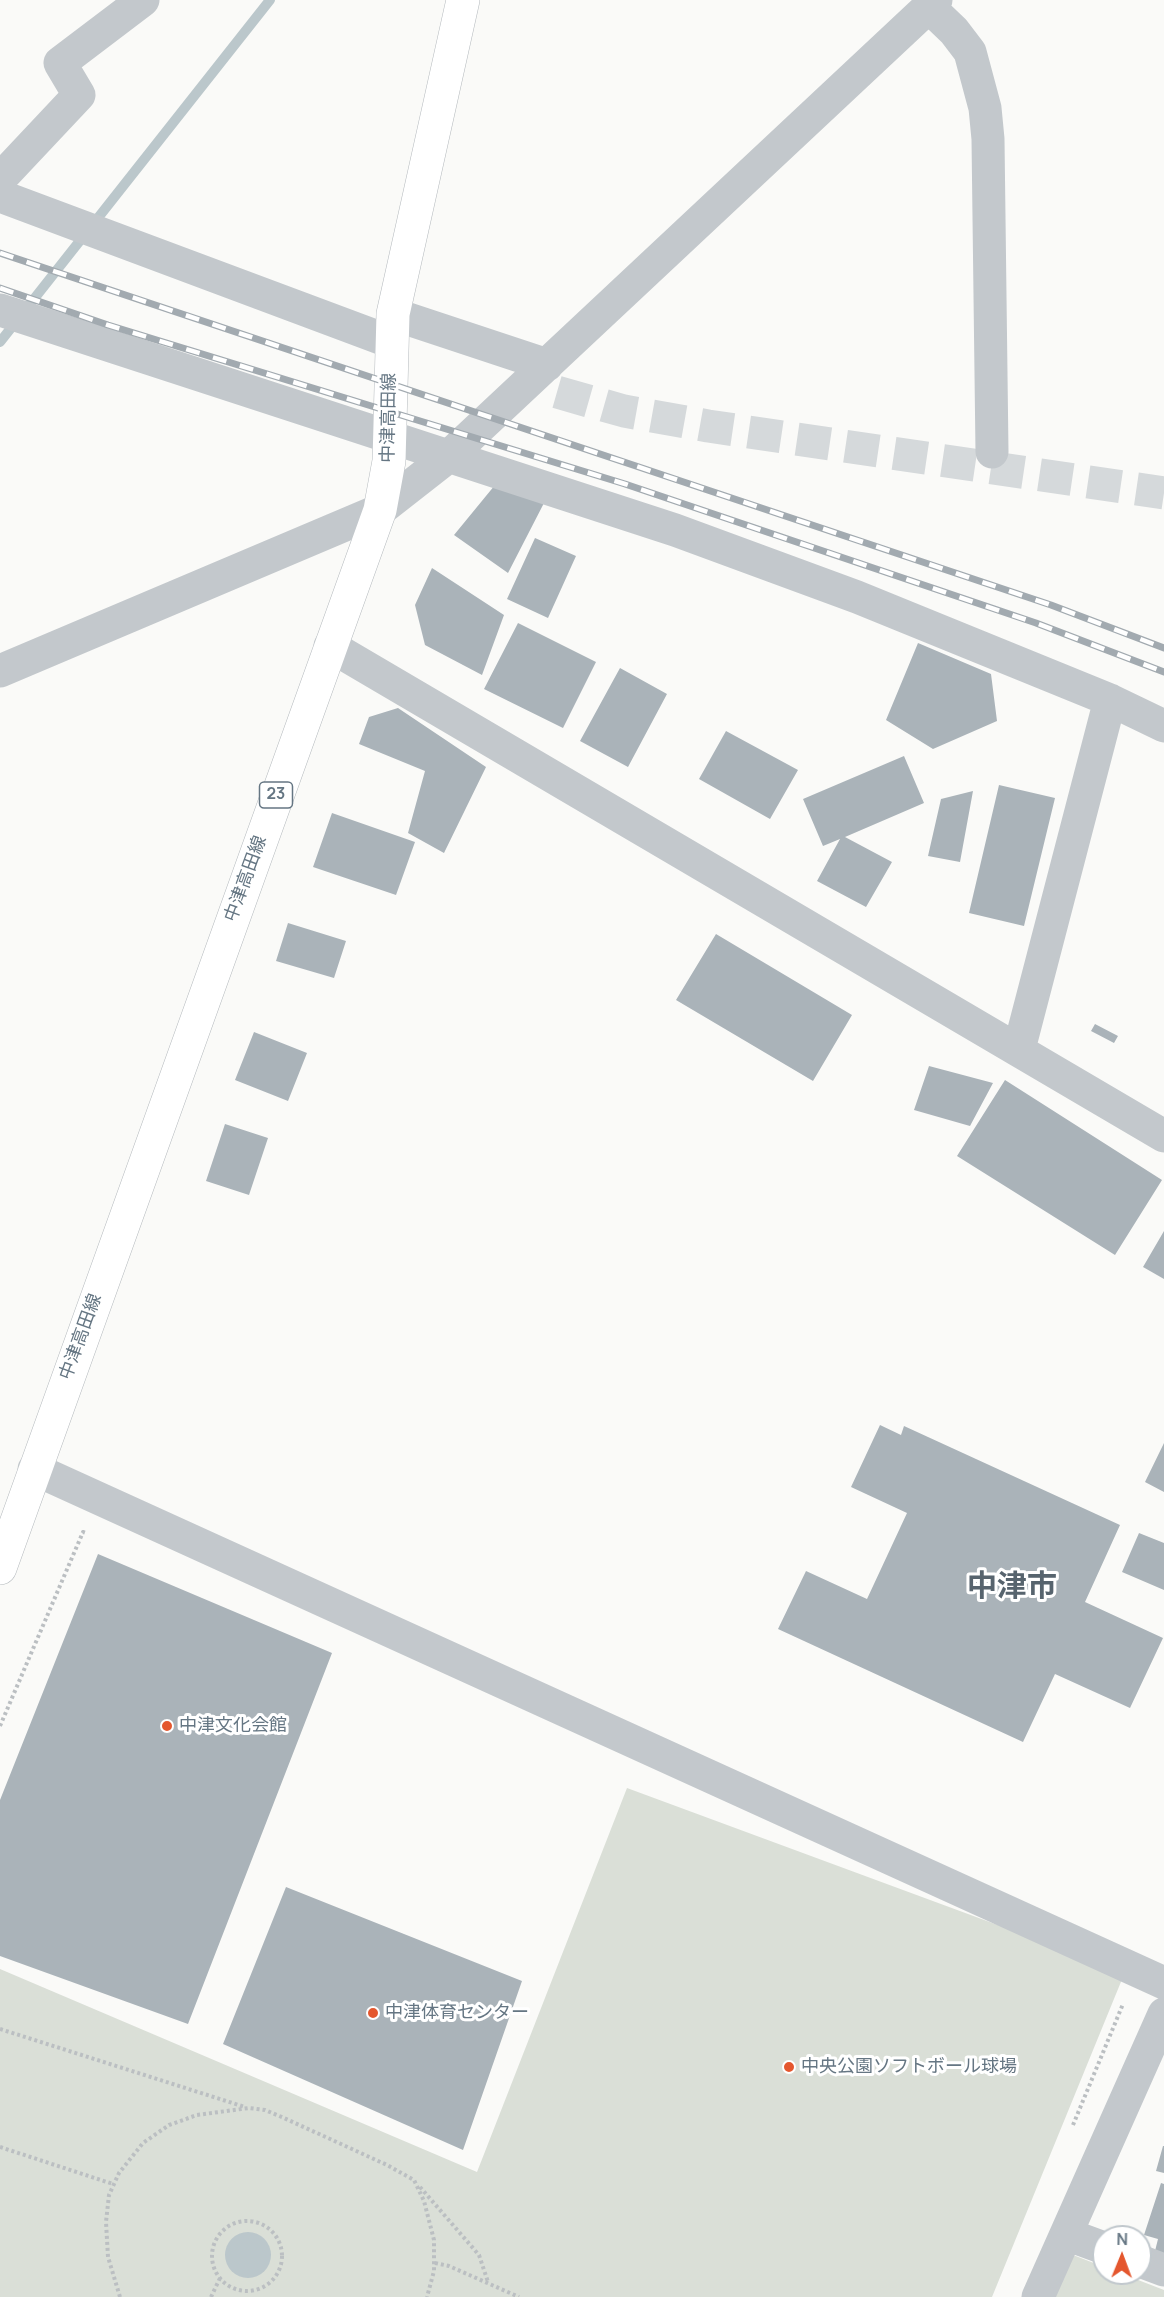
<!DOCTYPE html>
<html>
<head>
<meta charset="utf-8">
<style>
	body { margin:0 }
	#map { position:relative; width:1164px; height:2297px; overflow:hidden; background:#fafaf8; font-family:Manrope,sans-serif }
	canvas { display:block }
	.north { position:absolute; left:1092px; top:2225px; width:60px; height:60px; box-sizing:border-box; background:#fff; border:2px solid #c1c8cd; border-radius:50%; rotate:1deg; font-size:16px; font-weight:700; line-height:24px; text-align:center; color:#657683 }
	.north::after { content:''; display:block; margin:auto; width:21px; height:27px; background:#e4572e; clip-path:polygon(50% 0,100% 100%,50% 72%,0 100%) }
</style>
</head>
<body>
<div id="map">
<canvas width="1164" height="2297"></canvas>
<div class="north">N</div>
</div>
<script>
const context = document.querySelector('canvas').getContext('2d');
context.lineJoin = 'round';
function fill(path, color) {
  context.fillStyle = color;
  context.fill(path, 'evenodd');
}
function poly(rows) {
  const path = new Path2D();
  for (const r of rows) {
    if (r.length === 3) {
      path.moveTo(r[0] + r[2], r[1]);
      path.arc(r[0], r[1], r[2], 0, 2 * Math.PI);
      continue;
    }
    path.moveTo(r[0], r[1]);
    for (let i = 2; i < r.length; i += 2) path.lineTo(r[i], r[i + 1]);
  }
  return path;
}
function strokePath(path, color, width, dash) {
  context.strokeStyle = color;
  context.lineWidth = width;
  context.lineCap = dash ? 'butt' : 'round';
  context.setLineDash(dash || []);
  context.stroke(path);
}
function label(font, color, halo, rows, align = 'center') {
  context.font = font + ' Manrope,"Noto Sans JP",sans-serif';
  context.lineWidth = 6;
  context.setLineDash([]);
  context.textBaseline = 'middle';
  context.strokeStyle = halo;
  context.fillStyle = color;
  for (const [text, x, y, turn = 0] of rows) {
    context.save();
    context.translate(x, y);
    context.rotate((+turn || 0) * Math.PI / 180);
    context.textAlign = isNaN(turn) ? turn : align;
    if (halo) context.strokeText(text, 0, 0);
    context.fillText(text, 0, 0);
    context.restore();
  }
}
fill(poly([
	[627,1788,1125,1972,992,2297,0,2297,0,1969,477,2172],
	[1068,2253,1104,2267,1104,2273,1120,2273,1164,2290,1164,2297,1051,2297]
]), '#dadfd7');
fill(poly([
	[248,2255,23]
]), '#bbc7cb');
strokePath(poly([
	[0,342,270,0]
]), '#bbc7cb', 10);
fill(poly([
	[495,485,544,503,508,573,454,535],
	[535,538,576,556,548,618,507,599],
	[432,568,504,615,482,675,425,645,415,605],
	[518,623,596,662,563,728,484,689],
	[918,643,991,674,997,721,933,749,886,720],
	[620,668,667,694,628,767,580,741],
	[398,708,486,767,444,853,408,833,425,771,359,744,369,717],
	[726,731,798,770,770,819,699,779],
	[904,756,924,803,845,837,892,862,866,907,817,881,840,839,823,846,803,799],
	[999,785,1055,798,1024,926,969,913],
	[973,791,960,862,928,856,941,799],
	[332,813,415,842,396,895,313,867],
	[288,923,346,941,334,978,276,961],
	[716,934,852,1015,813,1081,676,1000],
	[1095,1024,1118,1036,1114,1043,1091,1031],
	[254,1032,307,1053,288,1101,235,1080],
	[929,1066,993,1083,970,1126,914,1110],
	[1005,1080,1162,1180,1115,1255,957,1156],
	[225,1124,268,1138,249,1195,206,1181],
	[1164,1231,1164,1279,1143,1267],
	[880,1425,901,1435,904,1426,1120,1525,1085,1602,1163,1638,1130,1708,1055,1674,1023,1742,778,1629,806,1571,867,1599,907,1513,851,1487],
	[1164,1443,1164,1492,1145,1482],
	[1139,1533,1164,1543,1164,1590,1122,1572],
	[98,1554,332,1653,188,2024,0,1956,0,1800],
	[286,1887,522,1981,463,2150,223,2044],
	[1163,2146,1164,2146,1164,2173,1156,2171],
	[1161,2183,1164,2184,1164,2254,1155,2251,1158,2239,1144,2235]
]), '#aab3b9');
strokePath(poly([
	[557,392,624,411,708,426,1164,493]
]), '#d5d9db', 33, [33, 16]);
const major = poly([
	[0,1568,380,510,389,461,393,314,463,0]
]);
strokePath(major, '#b5babe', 34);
strokePath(poly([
	[0,1726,83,1532,86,1533],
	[0,2029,245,2107],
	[1073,2125,1123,2004],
	[0,2147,113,2184],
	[420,2187,479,2255,488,2282],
	[247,2256,35],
	[435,2263,449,2266,519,2297],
	[120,2297,108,2257,106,2222,109,2195,119,2173,143,2143,169,2125,197,2115,249,2108,265,2110,284,2118,387,2165,414,2180,424,2201,434,2240,434,2271,427,2297],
	[211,2297,220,2278]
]), '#bbbfc2', 4, [3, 3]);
strokePath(poly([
	[929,7,954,31,970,52,985,108,988,139,992,452],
	[0,179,79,95,60,63,143,0],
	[0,196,391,342],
	[0,310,675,530,857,597,1110,700,1164,726],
	[393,314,547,365],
	[330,646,1164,1136],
	[0,671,380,510,449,456,936,0],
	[1019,1049,1110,700],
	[34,1469,1164,1983],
	[1066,2234,1104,2248],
	[1140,2261,1164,2270],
	[1038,2297,1164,2014]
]), '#c3c8cc', 33);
strokePath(major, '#fff', 33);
const rail = poly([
	[0,253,1051,605,1164,648],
	[0,288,108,325,625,484,1036,623,1164,672]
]);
strokePath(rail, '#a2aab0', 7);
strokePath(rail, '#fff', 4.5, [14]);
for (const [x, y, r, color] of [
	[167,1726,6,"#e4572e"],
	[373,2013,6,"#e4572e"],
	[789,2067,6,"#e4572e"]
]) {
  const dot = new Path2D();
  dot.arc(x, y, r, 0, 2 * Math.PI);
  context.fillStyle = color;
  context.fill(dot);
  strokePath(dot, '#fff', 2);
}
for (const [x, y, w] of [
	[276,795,33]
]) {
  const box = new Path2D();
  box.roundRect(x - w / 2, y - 13, w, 26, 4.5);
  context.fillStyle = '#fff';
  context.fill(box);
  strokePath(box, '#657683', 1.5);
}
label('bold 16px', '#657683', null, [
	["23",276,795]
]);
label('18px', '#657683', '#fff', [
	["中津高田線",389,418,-89],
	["中津高田線",246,879,-70],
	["中津高田線",81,1337,-70]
]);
label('18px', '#657683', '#fff', [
	["中津文化会館",179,1726],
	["中津体育センター",385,2013],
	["中央公園ソフトボール球場",801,2067]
], 'left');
label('bold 30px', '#57646e', '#fff', [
	["中津市",1012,1588]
]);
</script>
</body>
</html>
